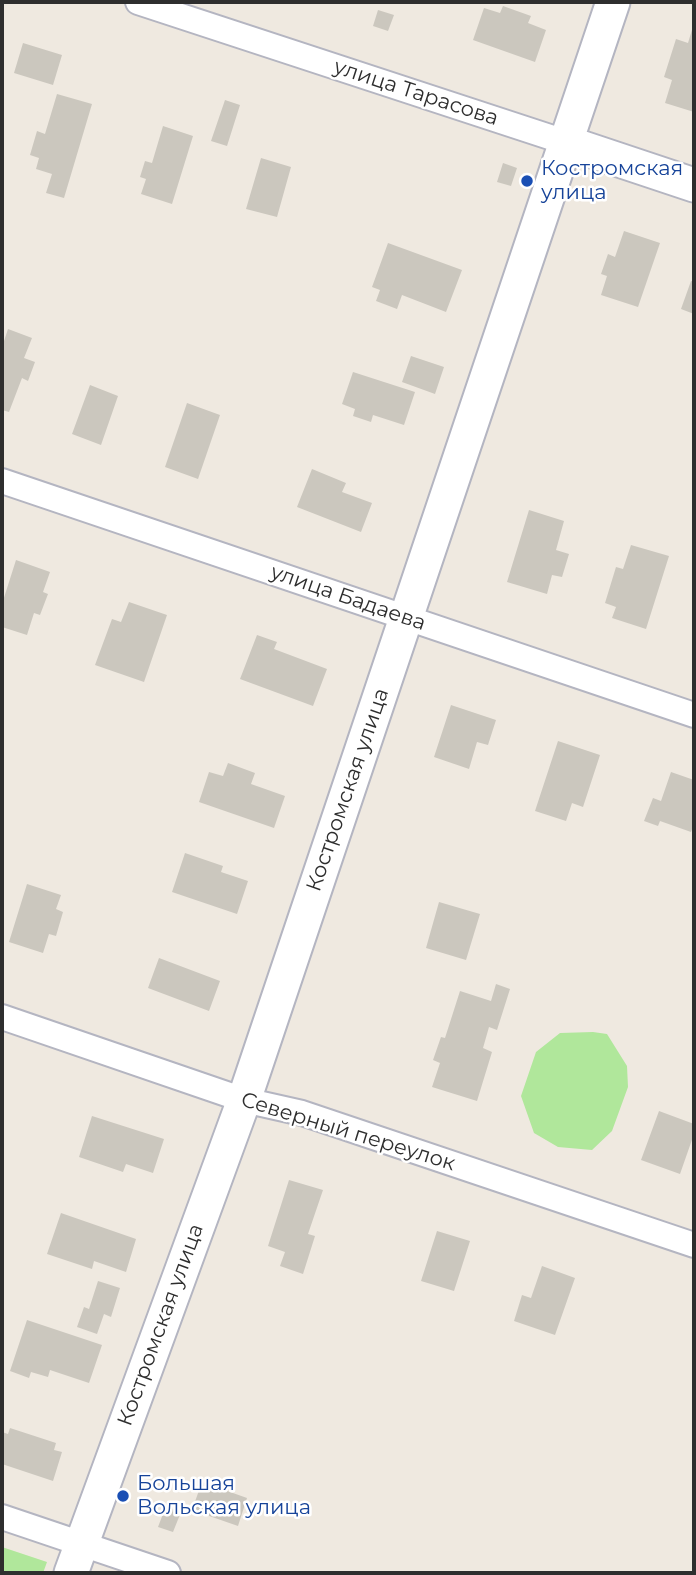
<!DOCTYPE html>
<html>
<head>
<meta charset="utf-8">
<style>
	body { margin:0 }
	#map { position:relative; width:696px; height:1575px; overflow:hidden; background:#efe9e0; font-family:Montserrat,sans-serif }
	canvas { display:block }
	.frame { position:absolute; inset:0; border:4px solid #2e2e2e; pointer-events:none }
</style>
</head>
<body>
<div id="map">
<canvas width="696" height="1575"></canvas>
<div class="frame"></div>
</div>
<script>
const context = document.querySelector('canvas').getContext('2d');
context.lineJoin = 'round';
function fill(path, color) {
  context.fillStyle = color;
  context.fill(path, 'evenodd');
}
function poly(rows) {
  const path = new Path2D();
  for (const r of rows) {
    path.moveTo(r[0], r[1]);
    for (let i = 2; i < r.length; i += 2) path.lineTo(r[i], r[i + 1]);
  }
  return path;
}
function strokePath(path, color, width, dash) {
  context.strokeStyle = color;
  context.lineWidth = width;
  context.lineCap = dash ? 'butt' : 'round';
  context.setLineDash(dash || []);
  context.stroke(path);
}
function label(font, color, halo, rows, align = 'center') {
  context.font = font + ' Montserrat,sans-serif';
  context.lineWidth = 5;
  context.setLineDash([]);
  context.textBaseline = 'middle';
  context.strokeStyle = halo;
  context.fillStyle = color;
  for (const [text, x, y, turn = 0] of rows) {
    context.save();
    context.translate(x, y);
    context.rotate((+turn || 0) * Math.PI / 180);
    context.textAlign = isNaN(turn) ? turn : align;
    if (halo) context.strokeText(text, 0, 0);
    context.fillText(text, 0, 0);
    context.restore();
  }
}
fill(poly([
	[593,1032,607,1034,627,1066,628,1087,612,1131,592,1150,558,1147,534,1133,521,1096,536,1052,560,1033],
	[2,1547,47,1562,43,1573,2,1573]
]), '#b0e79b');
fill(poly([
	[503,6,531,16,528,23,546,30,535,62,473,40,484,8,500,13],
	[378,10,394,15,388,31,373,26],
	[694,23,694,112,665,103,672,80,664,77,676,39,688,43],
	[23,43,62,55,53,85,14,73],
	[57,94,92,104,64,198,46,193,52,174,36,169,39,158,30,155,37,131,45,134],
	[225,100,240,105,227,146,211,141],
	[163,126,193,136,172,204,141,194,146,179,140,177,145,161,152,163],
	[261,158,291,167,277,217,246,209],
	[503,163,517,168,511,186,497,182],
	[624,231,660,243,638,307,601,295,607,276,601,274,608,254,615,257],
	[388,243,462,270,446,312,402,295,397,309,376,301,380,290,372,287],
	[691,281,694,282,694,314,681,309],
	[8,329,32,338,24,358,35,362,28,381,22,378,9,412,2,410,2,347],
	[411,356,444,367,435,394,402,382],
	[353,372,415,392,404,425,373,415,371,422,353,416,355,409,342,404],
	[90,385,118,396,101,445,72,434],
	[187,403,220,415,198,479,165,467],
	[312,469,346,483,342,492,372,503,361,532,297,507],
	[529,510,564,521,556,550,569,554,562,577,552,575,547,594,507,582],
	[631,545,669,556,646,629,612,618,616,607,605,603,616,567,623,569],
	[16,560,50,572,43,592,48,594,40,615,34,613,27,635,2,627,2,604],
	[129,602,167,615,144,682,95,665,112,619,121,622],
	[257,635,277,642,274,649,327,669,313,706,240,679],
	[451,705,496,720,488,745,477,742,469,769,434,757],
	[558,741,600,755,583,807,572,803,566,821,535,811],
	[228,763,255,773,251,784,285,796,274,828,199,802,209,772,223,776],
	[671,772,694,780,694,824,691,832,660,821,658,826,644,821,653,798,661,801],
	[185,853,223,866,221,872,248,881,237,914,172,892],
	[27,884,61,895,56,909,63,912,56,936,49,934,43,953,9,942],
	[439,902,480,914,466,960,426,948],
	[159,958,220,981,209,1011,148,988],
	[496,984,510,989,497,1030,489,1027,483,1048,492,1052,477,1101,432,1087,440,1063,433,1060,441,1037,445,1038,460,991,491,1001],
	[659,1111,694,1124,694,1134,680,1174,641,1160],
	[92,1116,164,1139,153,1173,126,1164,123,1172,79,1157],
	[289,1180,323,1190,308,1234,315,1236,303,1274,280,1266,285,1252,268,1246],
	[61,1213,136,1239,126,1272,94,1261,92,1269,47,1254],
	[437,1231,470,1241,454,1291,421,1281],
	[542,1266,575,1278,555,1335,514,1321,522,1295,531,1298],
	[98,1281,120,1288,111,1317,104,1314,97,1334,77,1327,84,1307,89,1309],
	[27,1320,102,1345,89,1383,50,1370,48,1377,31,1372,29,1378,10,1371],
	[10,1428,56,1443,54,1450,62,1452,53,1481,2,1464,2,1432,8,1434],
	[202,1482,247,1498,238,1526,192,1510],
	[166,1506,181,1512,173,1532,158,1527]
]), '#cbc7be');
const street = poly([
	[138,2,565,142],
	[2,481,694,715],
	[2,1017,244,1100,302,1113,694,1245],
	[2,1517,168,1573]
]);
const secondary = poly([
	[565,142,694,185],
	[71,1573,244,1100,613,2]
]);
strokePath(street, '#b4b5c1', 28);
strokePath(secondary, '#b4b5c1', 37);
strokePath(street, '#fff', 24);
strokePath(secondary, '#fff', 33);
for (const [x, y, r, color] of [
	[527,181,7,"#1a4fb4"],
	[123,1496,7,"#1a4fb4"]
]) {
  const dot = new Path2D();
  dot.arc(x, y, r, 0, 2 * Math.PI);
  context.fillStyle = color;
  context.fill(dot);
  strokePath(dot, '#fff', 2.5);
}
label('21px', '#2e2e2e', '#fff', [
	["улица Тарасова",416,93,18],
	["улица Бадаева",348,598,19],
	["Костромская улица",348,790,-71],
	["Северный переулок",348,1132,17],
	["Костромская улица",161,1325,-70]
]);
label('21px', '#164399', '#fff', [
	["Костромская",541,169],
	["улица",541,193],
	["Большая",137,1484],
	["Вольская улица",137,1508]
], 'left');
</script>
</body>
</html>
